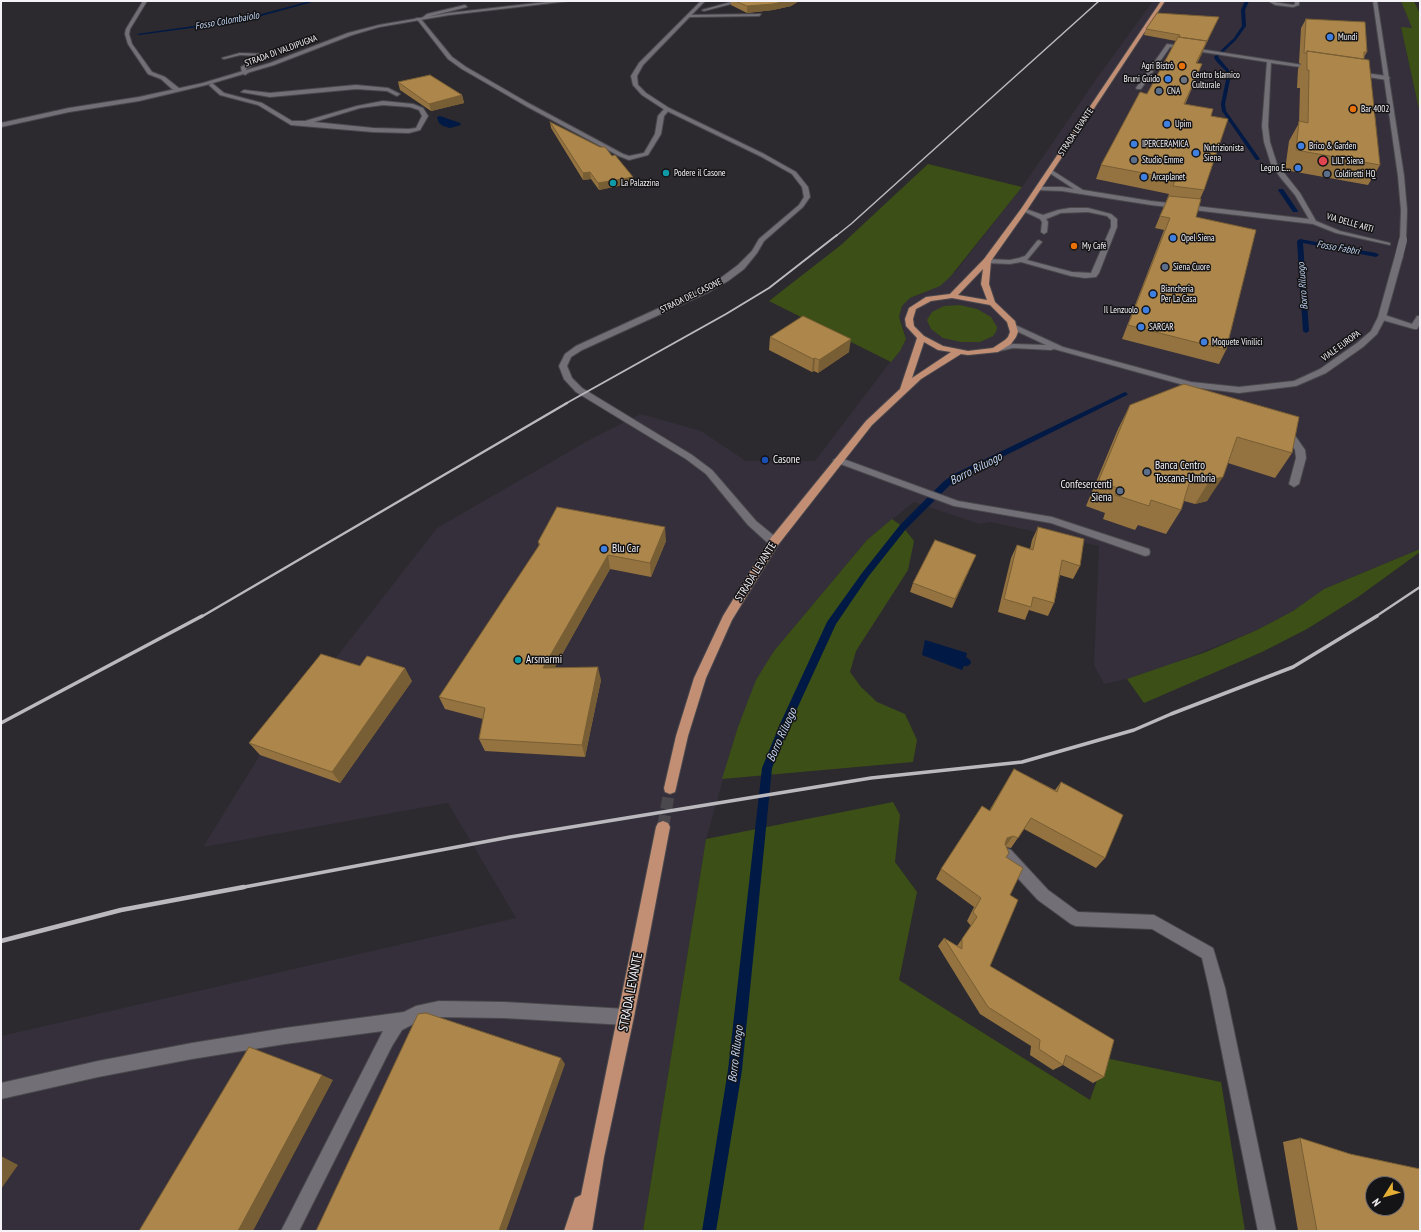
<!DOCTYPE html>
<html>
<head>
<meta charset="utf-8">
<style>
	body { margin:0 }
	#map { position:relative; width:1421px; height:1232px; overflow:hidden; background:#2c2a2f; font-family:"PT Sans Narrow",sans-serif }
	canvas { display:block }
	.frame { position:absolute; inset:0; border:2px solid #f4f2f6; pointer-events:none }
	.north { position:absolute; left:1365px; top:1176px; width:40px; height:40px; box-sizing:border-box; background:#141315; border:1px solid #6e6c6f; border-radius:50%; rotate:233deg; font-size:11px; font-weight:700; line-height:16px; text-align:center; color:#f4f2f6 }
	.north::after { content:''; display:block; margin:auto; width:14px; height:18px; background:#e4ae35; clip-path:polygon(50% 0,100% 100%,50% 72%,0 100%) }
</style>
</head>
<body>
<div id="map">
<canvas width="1421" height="1232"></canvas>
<div class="frame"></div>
<div class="north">N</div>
</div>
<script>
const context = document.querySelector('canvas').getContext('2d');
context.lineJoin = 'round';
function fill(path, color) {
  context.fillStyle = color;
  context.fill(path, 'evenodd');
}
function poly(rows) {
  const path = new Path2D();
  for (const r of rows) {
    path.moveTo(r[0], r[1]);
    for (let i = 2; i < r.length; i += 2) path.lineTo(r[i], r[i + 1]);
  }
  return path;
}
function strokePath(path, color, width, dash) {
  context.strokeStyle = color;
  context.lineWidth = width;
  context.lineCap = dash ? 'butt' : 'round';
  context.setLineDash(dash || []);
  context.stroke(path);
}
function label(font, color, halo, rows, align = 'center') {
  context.font = font + ' "PT Sans Narrow",sans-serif';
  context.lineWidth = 3;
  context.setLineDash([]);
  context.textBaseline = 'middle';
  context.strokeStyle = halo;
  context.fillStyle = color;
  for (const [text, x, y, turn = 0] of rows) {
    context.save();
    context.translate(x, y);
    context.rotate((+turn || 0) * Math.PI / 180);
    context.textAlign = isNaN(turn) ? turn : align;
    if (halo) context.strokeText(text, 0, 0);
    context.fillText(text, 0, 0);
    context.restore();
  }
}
fill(poly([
	[1153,1,1401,1,1413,29,1401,28,1420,114,1420,549,1324,589,1293,611,1257,630,1170,665,1127,679,1104,684,1094,665,1099,546,991,522,979,524,914,502,867,540,774,651,738,727,706,839,643,1231,1,1231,1,1036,516,918,448,803,203,847,260,755,437,528,591,439,641,414,701,431,746,461,815,461,903,345,906,340,905,334,899,317,902,306,910,298,922,294,956,271,1022,187,1097,78]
]), '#342f3a');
fill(poly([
	[1401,1,1414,1,1420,14,1420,114,1401,27,1412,28],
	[928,164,1022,187,950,277,940,286,910,298,902,306,899,317,906,339,900,351,891,362,769,301,841,245],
	[960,305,977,309,991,317,997,327,996,332,993,336,980,342,961,342,943,338,931,329,927,320,932,312,944,306],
	[892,519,903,527,914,541,908,570,856,651,850,672,861,687,877,702,905,714,917,740,913,762,722,779,738,727,756,680,774,651,867,540],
	[1420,549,1420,552,1358,597,1307,629,1262,652,1144,703,1127,679,1206,652,1257,630,1293,611,1324,589],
	[893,802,900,815,895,862,917,892,899,980,1090,1100,1105,1058,1221,1082,1245,1231,643,1231,706,839]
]), '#3c4f16');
fill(poly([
	[440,116,460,123,461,125,450,128,443,126,439,123,437,117],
	[925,640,967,653,966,657,970,660,971,663,968,666,964,666,962,670,922,655]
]), '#001945');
fill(poly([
	[310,1,316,1,243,21,139,35,137,34,243,19,310,1],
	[1245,1,1249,1,1245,10,1246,26,1236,40,1218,57,1229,70,1231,75,1225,104,1226,111,1260,159,1258,160,1256,160,1222,111,1221,104,1227,75,1226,71,1216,61,1214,57,1234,38,1242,26,1241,10,1245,1],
	[1279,189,1283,189,1298,211,1297,212,1293,212,1278,190,1279,189],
	[1300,239,1376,253,1379,255,1376,257,1303,243,1309,331,1306,333,1303,331,1297,241,1300,239],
	[1125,392,1128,394,1127,395,960,478,949,486,906,529,868,577,836,624,790,724,772,768,742,1070,716,1231,702,1231,728,1070,762,768,780,724,827,622,862,573,900,525,943,482,954,474,1125,392]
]), '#001945');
strokePath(poly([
	[663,827,670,788]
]), '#4a484d', 12, [12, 6]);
const service = poly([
	[143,1,147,1,130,29,129,34,132,44,152,72,165,77,180,89,180,91,172,89,161,79,148,74,128,44,125,34,126,29,143,1],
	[735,1,742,1,704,11,702,10,735,1],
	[1268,1,1293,5,1295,4,1295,1,1299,1,1299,5,1293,7,1275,5,1268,1],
	[465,5,467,7,431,16,424,19,422,18,427,14,465,5],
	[761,14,759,16,689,17,687,16,689,15,761,14],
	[416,18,420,18,452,57,466,67,530,104,623,154,629,156,644,153,655,134,658,116,665,108,669,108,670,109,664,116,661,134,648,155,629,160,619,156,526,106,462,69,448,59,416,18],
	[1167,44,1316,67,1314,69,1271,63,1268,126,1270,142,1277,164,1300,193,1316,221,1340,231,1390,243,1390,245,1336,233,1313,224,1151,205,1062,191,1036,190,1035,189,1038,187,1062,187,1074,189,1048,172,1047,171,1050,169,1083,190,1151,201,1309,219,1295,195,1280,177,1271,164,1264,142,1262,126,1267,62,1170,47,1141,89,1137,89,1136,88,1167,44],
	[240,53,264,54,266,57,246,69,248,73,245,75,242,73,241,67,262,56,240,55,224,59,222,58,240,53],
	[1357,72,1387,76,1390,78,1387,80,1355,75,1354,74,1357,72],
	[212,83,224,93,262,103,292,121,305,121,357,106,383,101,413,104,423,108,428,116,420,130,409,133,373,132,291,125,258,105,220,95,210,86,209,85,212,83],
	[383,105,410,107,419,110,422,116,416,128,409,129,373,128,314,122,360,108,383,105],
	[356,85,388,88,400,94,397,96,387,91,356,89,270,97,241,92,244,90,270,93,356,85],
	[1070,208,1088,208,1111,214,1117,219,1117,227,1099,273,1096,277,1085,278,1071,276,1021,262,1010,264,987,263,983,261,987,259,1010,260,1019,258,1025,256,1037,241,1039,240,1042,242,1027,260,1072,272,1091,273,1111,227,1111,220,1107,216,1088,212,1061,213,1046,219,1048,222,1047,232,1044,234,1041,232,1042,222,1040,219,1021,210,1026,209,1043,215,1058,210,1070,208],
	[1379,315,1385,315,1412,324,1417,316,1420,316,1420,324,1417,329,1414,329,1379,319,1379,315],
	[1282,431,1296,437,1305,450,1306,458,1299,484,1294,487,1289,484,1296,458,1295,450,1290,441,1279,436,1278,434,1282,431],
	[838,457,958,501,1052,517,1149,549,1150,552,1149,555,1145,556,1051,523,954,506,835,462,833,460,838,457],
	[1006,848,1011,850,1048,890,1078,912,1154,915,1213,948,1225,988,1276,1231,1258,1231,1209,988,1202,958,1152,929,1076,926,1071,924,1038,900,1001,860,999,855,1001,850,1006,848],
	[439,1001,504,1002,626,1009,631,1012,634,1017,631,1022,626,1025,504,1018,439,1017,419,1021,402,1030,392,1046,299,1231,281,1231,383,1031,285,1044,192,1059,98,1077,1,1099,1,1083,98,1061,192,1043,285,1028,404,1012,416,1006,439,1001]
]);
const minor = poly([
	[555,1,569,1,449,15,379,27,352,35,274,65,206,85,139,101,69,112,1,127,1,123,69,108,139,97,203,83,270,63,348,33,379,25,449,13,555,1],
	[701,1,705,1,643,65,637,76,638,85,646,93,669,108,764,154,796,172,808,187,810,197,803,207,764,241,757,253,744,269,728,281,709,292,582,350,571,357,567,366,572,378,582,388,692,455,712,470,756,521,778,539,779,542,778,545,774,546,770,545,748,525,706,474,686,459,576,392,564,379,559,366,565,354,576,346,703,288,722,277,738,265,752,251,759,239,799,205,804,197,802,187,792,174,760,156,665,110,642,95,633,85,631,76,639,63,701,1],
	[1373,1,1377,1,1404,176,1407,210,1406,240,1403,242,1400,240,1401,210,1398,176,1373,1],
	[1399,254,1403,256,1386,317,1377,334,1363,347,1326,373,1296,386,1239,393,1191,387,1054,349,1051,350,1013,348,995,352,991,350,992,348,1013,344,1046,345,1010,328,1010,324,1013,324,1063,347,1191,382,1239,387,1294,381,1320,369,1357,343,1371,331,1378,317,1395,256,1399,254]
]);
const primary = poly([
	[1161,1,1165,1,1027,210,991,261,989,284,995,302,1015,321,1018,332,1016,337,1011,344,998,352,968,355,961,354,921,379,872,425,778,545,732,620,706,678,688,736,676,788,675,792,670,794,665,792,664,788,676,736,694,678,723,616,770,539,866,421,900,389,917,338,906,326,905,319,909,308,926,297,950,294,984,259,1021,209,1161,1],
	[983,269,981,284,987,300,958,295,983,269],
	[952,298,990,305,1007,322,1010,332,1008,337,1005,340,993,348,968,351,943,346,924,336,914,326,913,319,916,309,931,301,952,298],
	[924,342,938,350,951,352,912,378,924,342],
	[663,821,668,823,670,827,634,1017,604,1157,592,1231,564,1231,575,1198,581,1195,656,827,658,823,663,821]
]);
strokePath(service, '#4a484d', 2);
strokePath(minor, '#4a484d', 2);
strokePath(primary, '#4a484d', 2);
fill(service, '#727076');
fill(minor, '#727076');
fill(primary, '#c28f75');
strokePath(poly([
	[836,236,851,224,1099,1]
]), '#bbb9be', 1.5);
strokePath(poly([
	[565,404,726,314,769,288,837,235]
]), '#bbb9be', 2);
strokePath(poly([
	[201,617,567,403],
	[1375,617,1420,587]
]), '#bbb9be', 2.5);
strokePath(poly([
	[1,723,202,616],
	[239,888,510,837,871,778,1022,762,1134,730,1171,714,1293,667,1377,616]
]), '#bbb9be', 3.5);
strokePath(poly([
	[1,941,121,910,244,887]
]), '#bbb9be', 4.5);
const minorBridge = poly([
	[1399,256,1403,240]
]);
strokePath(minorBridge, '#4a484d', 9, []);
strokePath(minorBridge, '#727076', 8);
fill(poly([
	[731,1,799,1,791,6,773,10,747,13,731,5],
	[1219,17,1197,63,1202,64,1185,105,1211,116,1204,190,1200,199,1196,217,1226,350,1219,364,1122,339,1164,230,1155,228,1169,194,1096,179,1101,165,1147,94,1176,41,1144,35,1146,29],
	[1306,19,1367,52,1364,57,1380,165,1368,185,1285,170,1289,141,1299,123,1300,88,1297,88,1298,69,1301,64,1299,63,1301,28],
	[398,82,462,95,464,103,431,111,400,90],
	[550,122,612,156,633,183,599,190,591,179,583,180,551,128],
	[770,337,849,352,818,373,814,371,812,372,769,350],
	[1130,405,1292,453,1275,478,1228,463,1207,501,1195,504,1184,501,1181,510,1166,534,1138,525,1135,530,1103,519,1105,513,1086,506,1118,429],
	[1038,527,1080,566,1073,579,1060,575,1054,603,1048,616,1029,610,1025,620,998,612,1011,558,1017,545,1030,549,1032,540],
	[666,541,651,577,610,569,555,667,601,680,585,757,485,751,479,739,483,719,445,709,439,697,539,546,538,542],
	[976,555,972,564,952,608,910,592,913,583],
	[360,666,412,681,340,783,260,755,249,743],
	[1014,769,1055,790,1061,782,1105,858,1096,868,1024,829,1011,848,1006,847,1006,857,1010,895,990,966,1104,1077,1093,1083,1063,1065,1053,1070,1030,1055,1031,1046,980,1014,938,946,944,938,957,946,971,926,967,921,974,907,936,879,941,869,989,811],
	[1300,1138,1350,1154,1420,1231,1298,1231,1283,1142]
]), '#947340');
fill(poly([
	[787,1,799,1,791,6,773,10,747,13,747,6],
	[1207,41,1202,54,1191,76,1196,63],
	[462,95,464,103,431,111,429,104],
	[590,172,591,179,583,180,583,173],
	[633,177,633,183,599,190,598,183],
	[851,339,849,352,818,373,819,360],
	[815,358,814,371,812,372,813,359],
	[1223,477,1207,501,1195,504,1210,480],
	[665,527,666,541,651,577,650,563],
	[608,555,610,569,547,681,543,668],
	[976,555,972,564,952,608,955,599],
	[598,667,601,680,585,757,582,745],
	[405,668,412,681,340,783,332,772],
	[1013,836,1005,847,1000,849,1007,838],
	[561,1058,565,1064,506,1231,499,1231],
	[322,1075,333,1080,253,1231,238,1231],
	[1,1156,18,1165,1,1189]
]), '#785e34');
const building = poly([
	[735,1,787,1,773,4,747,6,735,1],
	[1157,13,1219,17,1206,43,1207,41,1179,37,1180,35,1146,29,1157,13],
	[1306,19,1365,22,1367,52,1364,52,1364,59,1307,51,1306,53,1304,53,1306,19],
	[1178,37,1207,41,1196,63,1202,64,1184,104,1213,109,1211,116,1228,119,1204,190,1173,186,1175,179,1101,165,1140,92,1147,94,1178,37],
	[1307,51,1369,60,1380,165,1296,150,1299,121,1308,123,1309,70,1307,70,1307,51],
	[430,75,462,95,429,104,398,82,430,75],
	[550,122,600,147,605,147,612,156,615,155,633,177,598,183,590,172,583,173,550,122],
	[1169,196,1201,199,1196,217,1256,230,1226,350,1128,325,1170,218,1160,216,1169,196],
	[803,316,851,339,819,360,815,358,813,359,770,337,803,316],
	[1184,384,1299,417,1292,453,1237,437,1223,477,1210,480,1192,474,1181,510,1151,500,1149,506,1115,495,1118,488,1098,482,1130,405,1184,384],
	[557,507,665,527,650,563,608,555,543,668,598,667,582,745,479,739,485,708,439,697,540,544,538,542,557,507],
	[1038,527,1084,539,1080,566,1062,560,1054,603,1033,597,1031,607,1004,599,1017,545,1033,550,1038,527],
	[935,540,976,555,955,599,913,583,935,540],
	[321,654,360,666,367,656,405,668,332,772,249,743,321,654],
	[1014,769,1057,792,1061,782,1123,815,1105,858,1031,818,1018,838,1013,836,1007,838,1005,844,1009,853,1006,857,1023,868,1010,895,1018,900,990,966,1114,1040,1104,1077,1066,1055,1063,1065,1039,1049,1040,1040,988,1007,944,938,962,949,962,939,977,917,973,912,981,898,941,869,982,806,990,811,1014,769],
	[426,1013,561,1058,499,1231,316,1231,418,1014,426,1013],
	[249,1047,322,1075,238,1231,139,1231,249,1047],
	[1300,1138,1350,1154,1420,1169,1420,1231,1317,1231,1300,1138],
	[1373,1184,1397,1184,1397,1208,1373,1208,1373,1184]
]);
fill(building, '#ac864a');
strokePath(building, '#785e34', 1);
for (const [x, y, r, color] of [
	[1330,37,4,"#3f7fe0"],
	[1182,66,4,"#e8710a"],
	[1168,79,4,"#3f7fe0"],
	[1184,80,4,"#6b7280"],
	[1159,91,4,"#5c6f8a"],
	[1353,109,4,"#e8710a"],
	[1167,124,4,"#3f7fe0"],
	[1134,144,4,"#3f7fe0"],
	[1301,146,4,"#3f7fe0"],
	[1196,153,4,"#3f7fe0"],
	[1134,160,4,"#5c6f8a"],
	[1323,161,5,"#e0444e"],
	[1298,168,4,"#3f7fe0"],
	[666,173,4,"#0f9aa8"],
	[1327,174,4,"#5c6f8a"],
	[1144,177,4,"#3f7fe0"],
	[613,183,4,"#0f9aa8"],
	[1173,238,4,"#3f7fe0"],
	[1074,246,4,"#e8710a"],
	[1165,267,4,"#5c6f8a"],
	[1153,294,4,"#3f7fe0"],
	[1146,310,4,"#3f7fe0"],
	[1141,327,4,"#3f7fe0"],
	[1204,342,4,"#3f7fe0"],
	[765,460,4,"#1a4fb4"],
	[1147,472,4,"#5c6f8a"],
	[1120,491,4,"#5c6f8a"],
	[604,549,4,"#3f7fe0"],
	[518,660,4,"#0f9aa8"]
]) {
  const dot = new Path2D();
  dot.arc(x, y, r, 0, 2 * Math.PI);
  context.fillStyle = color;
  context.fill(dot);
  strokePath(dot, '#141315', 1.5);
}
label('9px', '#f4f2f6', '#141315', [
	["Mundi",1338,37],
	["Agri Bistrò",1174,66,"right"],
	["Centro Islamico",1192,75],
	["Culturale",1192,85],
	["Bruni Guido",1160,79,"right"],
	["CNA",1167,91],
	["Bar 4002",1361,109],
	["Upim",1175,124],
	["IPERCERAMICA",1142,144],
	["Brico & Garden",1309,146],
	["Nutrizionista",1204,148],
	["Siena",1204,158],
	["Studio Emme",1142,160],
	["LILT Siena",1332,161],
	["Legno E...",1290,168,"right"],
	["Podere il Casone",674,173],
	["Coldiretti HQ",1335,174],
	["Arcaplanet",1152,177],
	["La Palazzina",621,183],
	["Opel Siena",1181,238],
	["My Café",1082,246],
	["Siena Cuore",1173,267],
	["Biancheria",1161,289],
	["Per La Casa",1161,299],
	["Il Lenzuolo",1138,310,"right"],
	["SARCAR",1149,327],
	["Moquete Vinilici",1212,342]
], 'left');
label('9px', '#f4f2f6', '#141315', [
	["STRADA DI VALDIPUGNA",281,51,-20],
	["STRADA LEVANTE",1076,132,-56],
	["VIA DELLE ARTI",1350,223,16],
	["STRADA DEL CASONE",691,296,-26],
	["VIALE EUROPA",1341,346,-36]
]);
label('italic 10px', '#bfd4f3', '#141315', [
	["Fosso Colombaiolo",227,21,-10],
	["Fosso Fabbri",1338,248,10],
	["Borro Riluogo",1303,286,-94]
]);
label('11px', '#f4f2f6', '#141315', [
	["Casone",773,460],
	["Banca Centro",1155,466],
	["Toscana-Umbria",1155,479],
	["Confesercenti",1112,485,"right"],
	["Siena",1112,498,"right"],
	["Blu Car",612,549],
	["Arsmarmi",526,660]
], 'left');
label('11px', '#f4f2f6', '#141315', [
	["STRADA LEVANTE",756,572,-58]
]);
label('italic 12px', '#bfd4f3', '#141315', [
	["Borro Riluogo",976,469,-27],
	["Borro Riluogo",782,735,-66],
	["Borro Riluogo",736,1054,-83]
]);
label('13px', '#f4f2f6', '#141315', [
	["STRADA LEVANTE",631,992,-79]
]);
</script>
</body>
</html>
